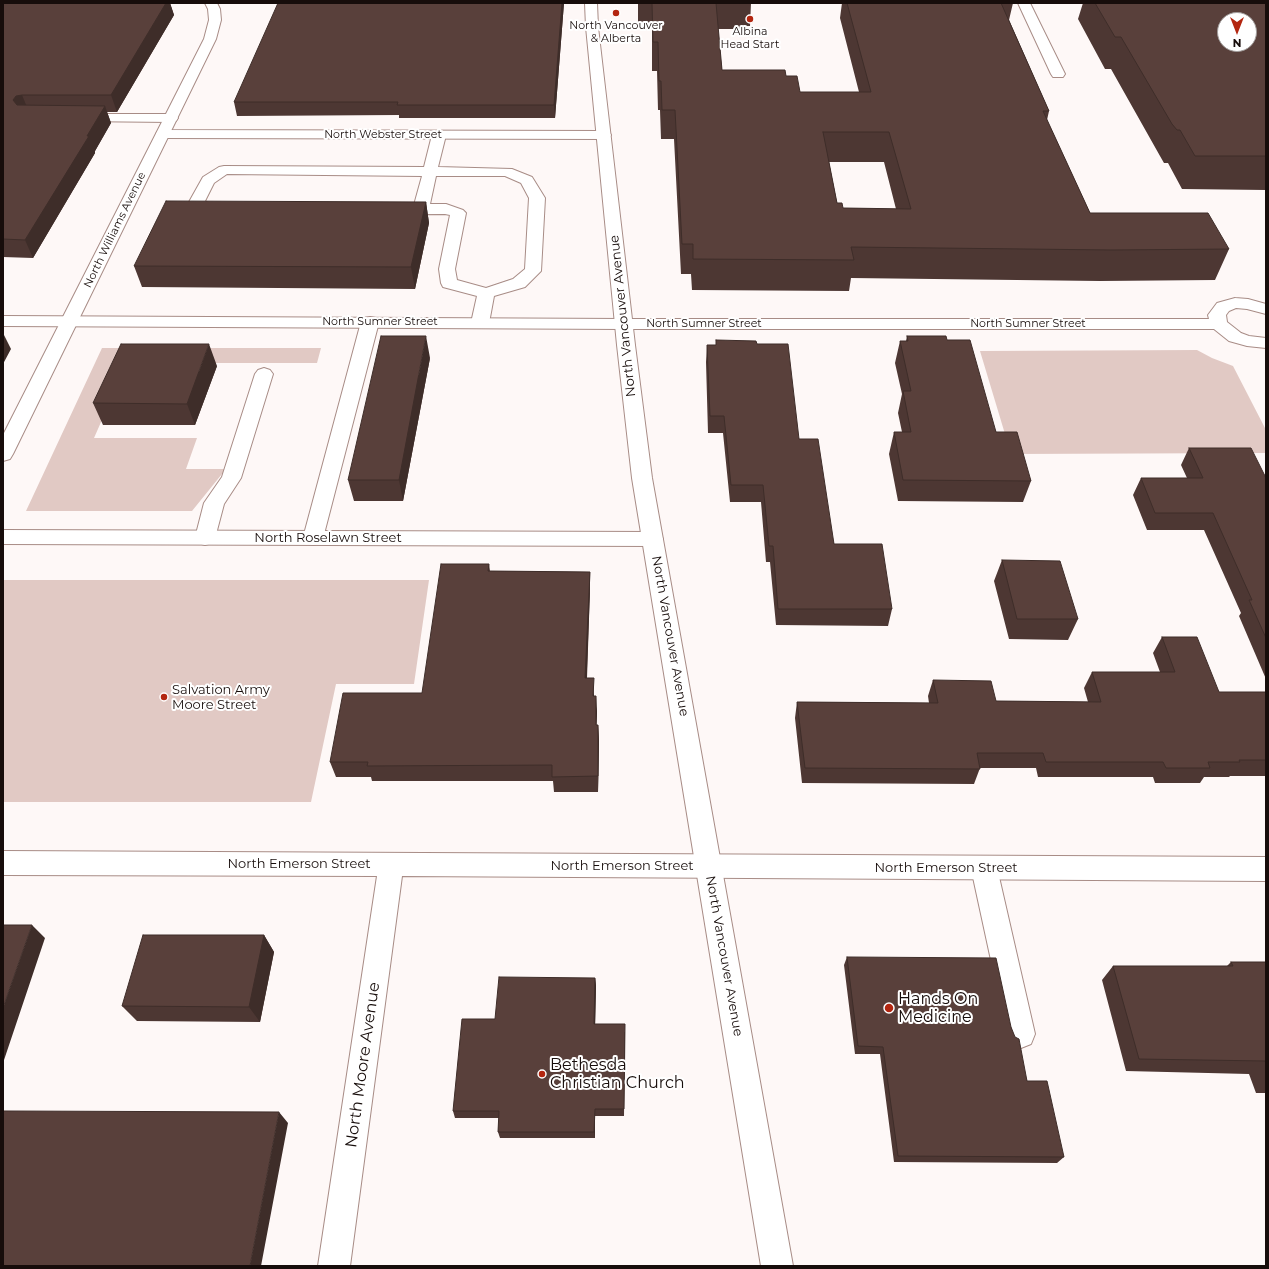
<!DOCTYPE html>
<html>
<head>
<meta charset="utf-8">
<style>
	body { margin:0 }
	#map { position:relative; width:1269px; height:1269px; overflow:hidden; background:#fef8f7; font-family:Montserrat,sans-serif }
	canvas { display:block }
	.frame { position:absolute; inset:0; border:4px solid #170d0b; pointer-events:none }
	.north { position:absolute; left:1217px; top:12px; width:40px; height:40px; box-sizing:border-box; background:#fff; border:1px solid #a29e9d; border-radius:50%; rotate:180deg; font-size:11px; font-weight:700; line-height:16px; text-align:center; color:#170d0b }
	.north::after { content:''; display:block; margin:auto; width:14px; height:18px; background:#b32610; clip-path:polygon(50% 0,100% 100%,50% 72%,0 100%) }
</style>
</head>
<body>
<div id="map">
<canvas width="1269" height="1269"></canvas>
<div class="frame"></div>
<div class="north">N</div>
</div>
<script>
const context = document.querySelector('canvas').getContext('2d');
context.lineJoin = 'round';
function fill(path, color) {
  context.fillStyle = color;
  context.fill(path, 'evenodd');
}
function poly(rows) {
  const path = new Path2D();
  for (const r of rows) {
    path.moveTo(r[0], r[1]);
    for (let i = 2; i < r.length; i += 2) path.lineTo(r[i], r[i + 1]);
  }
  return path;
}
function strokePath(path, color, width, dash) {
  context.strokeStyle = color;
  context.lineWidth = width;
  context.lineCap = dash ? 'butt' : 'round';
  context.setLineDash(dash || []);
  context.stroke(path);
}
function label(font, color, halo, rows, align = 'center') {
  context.font = font + ' Montserrat,sans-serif';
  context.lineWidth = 4;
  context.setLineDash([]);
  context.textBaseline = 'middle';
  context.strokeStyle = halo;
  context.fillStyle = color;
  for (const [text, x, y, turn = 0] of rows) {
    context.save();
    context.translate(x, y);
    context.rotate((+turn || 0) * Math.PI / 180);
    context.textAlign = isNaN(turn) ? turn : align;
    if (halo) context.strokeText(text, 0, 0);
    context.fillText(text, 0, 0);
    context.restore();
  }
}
fill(poly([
	[102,348,321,348,317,363,127,363,94,438,197,438,186,469,226,469,192,511,26,511],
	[1197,350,1212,358,1233,366,1266,430,1266,453,1011,454,980,351],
	[4,580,429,580,414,684,336,684,311,802,3,802]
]), '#e1c9c4');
const lane = poly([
	[80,114,171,114,176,115,178,118,176,121,171,122,75,121,73,118,75,115,80,114],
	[439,131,444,132,446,135,438,167,512,169,532,177,545,198,541,271,525,287,494,296,489,323,486,327,480,328,474,327,471,323,477,296,443,287,441,283,439,269,450,215,445,214,208,215,203,213,189,202,203,177,219,167,224,166,424,167,432,135,434,132,439,131],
	[227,174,422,176,414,205,212,205,205,201,214,183,227,174],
	[436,176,505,176,521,183,529,198,525,269,513,279,486,288,457,280,455,269,466,213,463,210,446,204,430,204,436,176],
	[370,317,376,318,379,322,323,538,320,543,313,545,306,543,303,538,361,322,364,318,370,317],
	[264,368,270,370,273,374,241,478,224,504,215,538,212,543,205,545,198,543,195,538,204,503,222,477,255,374,258,370,264,368],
	[984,856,993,860,997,868,1035,1034,1031,1044,1021,1048,1011,1044,1007,1034,971,868,975,860,984,856]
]);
const street = poly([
	[1018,3,1030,3,1065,74,1063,77,1053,77,1051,74,1018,3],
	[163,130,604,131,609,132,611,135,609,138,604,139,163,138,158,137,156,134,158,131,163,130],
	[1235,298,1248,299,1266,304,1266,314,1247,309,1236,308,1229,311,1226,315,1227,322,1241,333,1249,336,1266,338,1266,348,1247,346,1229,341,1214,329,624,329,3,326,3,316,624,319,1209,319,1208,315,1217,303,1235,298],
	[3,530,653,532,660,534,663,539,660,544,653,546,3,544,3,530],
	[3,851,1266,857,1266,881,402,876,350,1266,318,1266,377,876,3,875,3,851]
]);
const secondary = poly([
	[205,3,217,3,220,9,221,20,216,39,13,454,10,459,3,461,3,435,204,39,209,20,208,9,205,3],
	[585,3,597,3,598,27,635,345,652,478,793,1266,761,1266,632,478,617,345,586,27,585,3]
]);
strokePath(lane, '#a88c86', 2);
strokePath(street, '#a88c86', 2);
strokePath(secondary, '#a88c86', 2);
fill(lane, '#fff');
fill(street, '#fff');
fill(secondary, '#fff');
fill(poly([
	[3,3,170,3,174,15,117,112,107,112,111,123,95,151,95,153,33,258,3,257],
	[564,3,555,118,399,118,399,115,237,116,234,102],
	[638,3,751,3,750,26,746,26,746,29,718,29,722,70,786,76,800,92,859,92,840,18,842,3,1013,3,1009,20,1049,111,1047,120,1090,213,1229,249,1215,280,1100,281,851,278,849,291,692,290,691,274,681,274,674,139,661,139,660,110,658,110,657,71,652,71,652,29,638,29],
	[829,162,884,162,896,209,843,208,837,203],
	[1083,3,1266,3,1266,190,1182,189,1168,163,1164,163,1160,156,1111,69,1105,69,1078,19],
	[426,202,429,223,415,289,142,287,134,266],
	[907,336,947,340,996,432,1031,481,1023,502,898,501,889,454,894,432,902,432,898,413,902,394,895,363,900,341,906,341],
	[716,340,757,344,799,439,834,544,892,609,888,626,776,625,770,562,766,562,761,502,730,502,723,433,708,433,706,362,707,345,716,345],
	[430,358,403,501,354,501,348,480],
	[217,366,195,425,103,425,93,403],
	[1189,448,1266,478,1266,679,1239,616,1241,613,1204,530,1147,530,1133,495,1141,478,1187,478,1181,465],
	[1002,560,1078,619,1068,640,1009,639,994,581],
	[489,564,490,571,590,572,590,589,587,678,594,696,597,712,596,725,598,725,599,741,598,792,554,792,553,781,372,781,371,777,336,777,330,762,422,693],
	[1162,637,1219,692,1266,692,1266,776,1230,776,1229,777,1204,777,1200,783,1155,783,1153,777,1038,777,1036,768,980,768,974,784,802,783,795,718,797,702,929,703,928,696,933,680,996,701,1088,702,1084,688,1092,672,1160,672,1153,653],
	[264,935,274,952,260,1022,137,1021,122,1006],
	[847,957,1011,1027,1027,1081,1064,1157,1057,1163,894,1162,880,1054,855,1054,844,965],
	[1231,962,1266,962,1266,1093,1256,1093,1249,1074,1126,1071,1102,980,1113,966,1227,966],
	[595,978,596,986,595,1024,625,1032,624,1116,595,1116,595,1138,500,1138,498,1132,499,1118,455,1118,453,1111,495,1019]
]), '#4d3733');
fill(poly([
	[166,3,170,3,174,15,117,112,111,95],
	[562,3,564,3,555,118,554,105],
	[22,95,29,112,21,117,13,100,16,96],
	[105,106,111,123,95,151,95,153,33,258,25,240],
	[426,202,429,223,415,289,411,267],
	[3,333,11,349,3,364],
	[426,336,430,358,403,501,399,480],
	[209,344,217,366,195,425,187,404],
	[590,572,590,589,586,695,585,678],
	[594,678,594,712,593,696],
	[596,696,597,712,596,741],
	[598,725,599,741,598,792],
	[32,925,45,938,3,1063,3,1008],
	[264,935,274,952,260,1022,249,1007],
	[595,978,596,986,595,1032,594,1024],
	[595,1109,595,1138,594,1132],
	[279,1112,288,1123,261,1266,250,1266]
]), '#3e2d29');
const building = poly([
	[3,3,166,3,111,95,22,95,16,96,13,100,17,105,105,106,87,136,89,136,25,240,3,239,3,3],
	[278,3,562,3,554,105,397,105,398,102,234,102,278,3],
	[652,3,716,3,722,70,785,70,786,76,797,76,800,92,871,92,847,3,1013,3,1001,3,1049,111,1043,111,1090,213,1208,213,1229,249,1112,250,851,247,854,260,693,259,693,244,682,244,675,110,662,110,661,81,659,81,658,42,653,42,652,3],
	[823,132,889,132,911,209,843,208,842,203,837,203,823,132],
	[1095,3,1266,3,1266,156,1195,156,1180,130,1177,130,1172,124,1121,37,1115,37,1095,3],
	[1225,20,1249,20,1249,44,1225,44,1225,20],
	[166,201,426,202,411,267,134,266,166,201],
	[381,336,426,336,399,480,348,480,381,336],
	[907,336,946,336,947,340,970,340,996,432,1017,432,1031,481,903,480,894,432,911,432,903,391,911,391,900,341,908,341,907,336],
	[716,340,756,341,757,344,788,344,799,439,818,439,834,544,882,544,892,609,778,609,773,546,769,546,763,485,731,485,724,416,710,416,707,345,716,345,716,340],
	[121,344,209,344,187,404,93,403,121,344],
	[1189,448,1251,448,1266,478,1266,638,1249,600,1252,600,1213,513,1155,513,1141,478,1203,478,1189,448],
	[1002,560,1060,561,1078,619,1017,619,1002,560],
	[441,564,489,564,488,571,590,572,585,678,594,678,593,696,596,696,596,725,598,725,598,776,552,777,552,765,367,766,368,762,330,762,343,693,422,693,441,564],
	[1162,637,1197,637,1219,692,1266,692,1266,760,1239,760,1240,762,1208,762,1210,768,1166,768,1163,762,1046,762,1043,753,977,753,980,769,805,768,797,702,938,703,933,680,991,681,996,701,1101,702,1092,672,1175,672,1162,637],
	[3,925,32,925,3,1008,3,925],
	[143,935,264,935,249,1007,122,1006,143,935],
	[847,957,996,958,1011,1027,1015,1037,1019,1039,1027,1081,1047,1081,1064,1157,898,1156,883,1047,858,1046,847,957],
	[1231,962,1266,962,1266,1064,1265,1061,1139,1059,1113,966,1233,966,1231,962],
	[499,977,595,978,594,1024,625,1024,624,1109,595,1109,594,1132,498,1132,499,1111,453,1111,462,1019,495,1019,499,977],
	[3,1111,279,1112,250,1266,3,1266,3,1111]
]);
fill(building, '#59403b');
strokePath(building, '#3e2d29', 1);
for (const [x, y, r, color] of [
	[616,13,4,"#b32610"],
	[750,19,4,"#b32610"],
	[164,697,4,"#b32610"],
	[889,1008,5,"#b32610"],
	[542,1074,4,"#b32610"]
]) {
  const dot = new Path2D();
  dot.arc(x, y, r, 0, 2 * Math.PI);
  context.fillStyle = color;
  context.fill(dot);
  strokePath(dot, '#fff', 1.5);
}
label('11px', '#170d0b', '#fff', [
	["North Vancouver",616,26],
	["& Alberta",616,39],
	["Albina",750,32],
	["Head Start",750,45]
]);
label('11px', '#170d0b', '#fff', [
	["North Webster Street",383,135],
	["North Williams Avenue",115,230,-64],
	["North Sumner Street",380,322],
	["North Sumner Street",704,324],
	["North Sumner Street",1028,324]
]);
label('13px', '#170d0b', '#fff', [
	["North Vancouver Avenue",623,316,-96],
	["North Roselawn Street",328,538],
	["North Vancouver Avenue",670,636,80],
	["North Emerson Street",299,864],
	["North Emerson Street",622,866],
	["North Emerson Street",946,868],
	["North Vancouver Avenue",724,956,80]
]);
label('13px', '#170d0b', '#fff', [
	["Salvation Army",172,690],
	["Moore Street",172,705]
], 'left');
label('16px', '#170d0b', '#fff', [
	["Hands On",898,999],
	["Medicine",898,1017],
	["Bethesda",550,1065],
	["Christian Church",550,1083]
], 'left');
label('16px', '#170d0b', '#fff', [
	["North Moore Avenue",363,1065,-82]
]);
</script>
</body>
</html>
